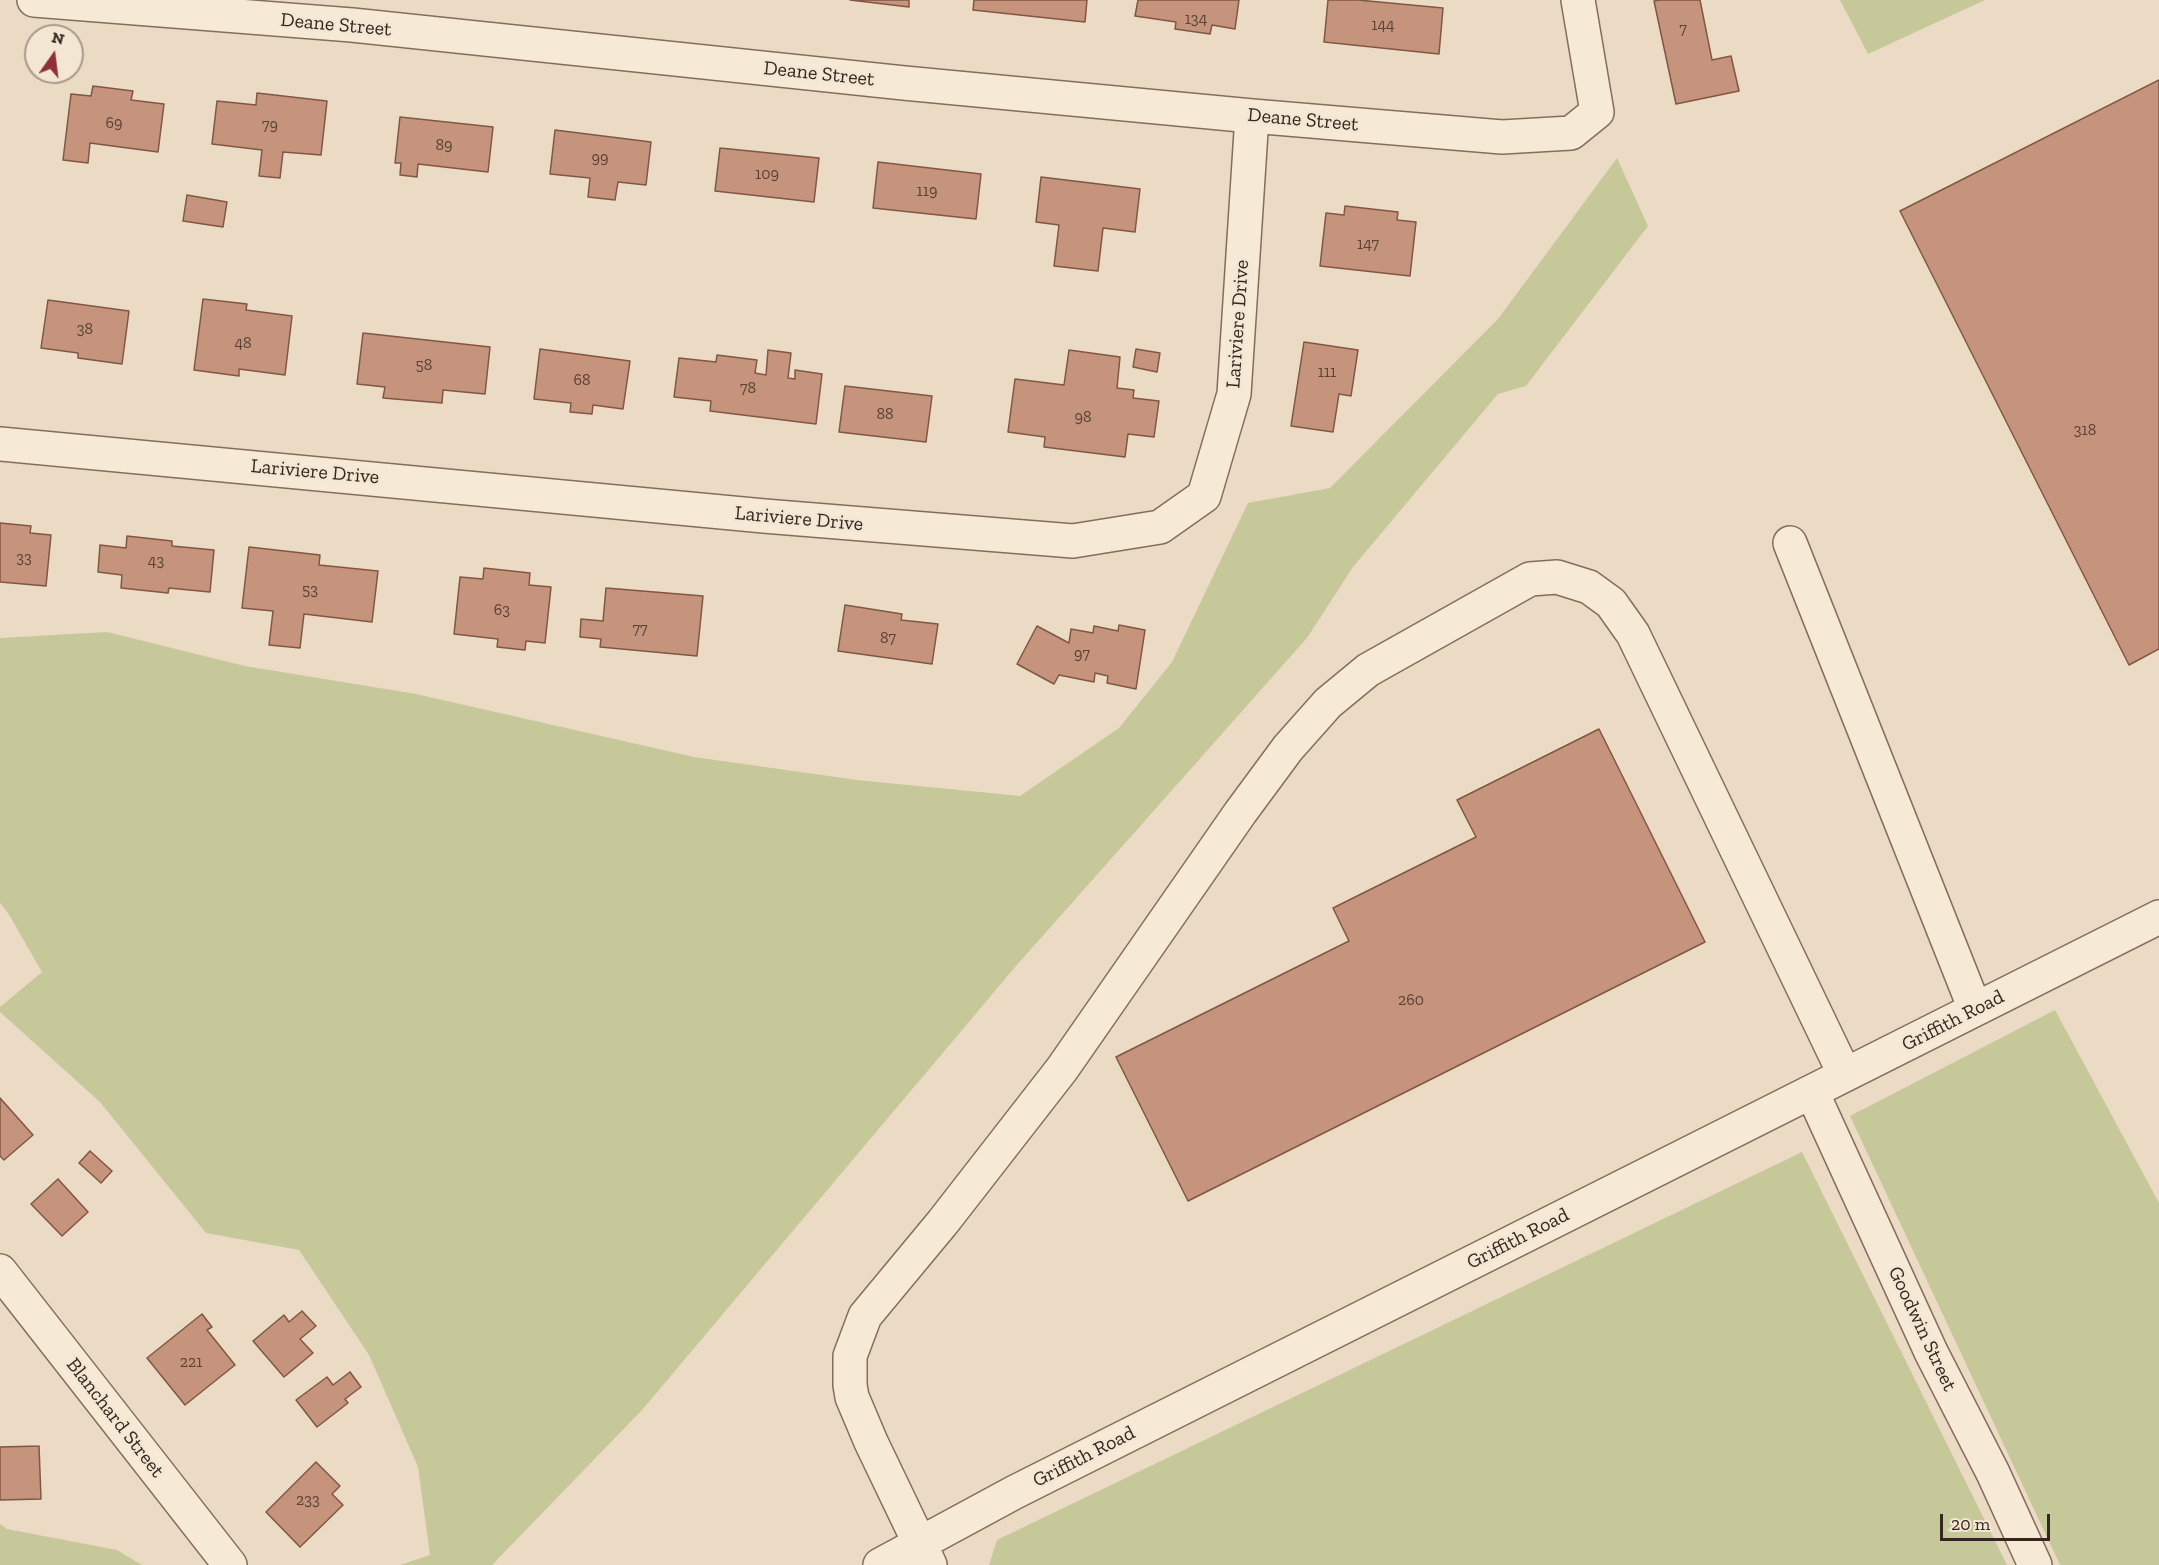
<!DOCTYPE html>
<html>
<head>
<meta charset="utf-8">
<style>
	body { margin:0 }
	#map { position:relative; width:2159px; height:1565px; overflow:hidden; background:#ebdbc4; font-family:"Zilla Slab",serif }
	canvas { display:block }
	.north { position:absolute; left:24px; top:24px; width:60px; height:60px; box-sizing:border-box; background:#f3e6d3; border:2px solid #a79a8b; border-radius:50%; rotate:14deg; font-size:16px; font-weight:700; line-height:24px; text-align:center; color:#35271f }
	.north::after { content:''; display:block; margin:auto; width:21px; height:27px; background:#8f303a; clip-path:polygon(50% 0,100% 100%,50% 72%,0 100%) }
	.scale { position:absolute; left:1940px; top:1514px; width:110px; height:27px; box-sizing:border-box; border:3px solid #35271f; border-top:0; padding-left:8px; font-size:18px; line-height:21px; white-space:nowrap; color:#35271f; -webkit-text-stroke:4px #f3e6d3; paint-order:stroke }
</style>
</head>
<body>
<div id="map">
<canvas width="2159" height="1565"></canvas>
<div class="north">N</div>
<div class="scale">20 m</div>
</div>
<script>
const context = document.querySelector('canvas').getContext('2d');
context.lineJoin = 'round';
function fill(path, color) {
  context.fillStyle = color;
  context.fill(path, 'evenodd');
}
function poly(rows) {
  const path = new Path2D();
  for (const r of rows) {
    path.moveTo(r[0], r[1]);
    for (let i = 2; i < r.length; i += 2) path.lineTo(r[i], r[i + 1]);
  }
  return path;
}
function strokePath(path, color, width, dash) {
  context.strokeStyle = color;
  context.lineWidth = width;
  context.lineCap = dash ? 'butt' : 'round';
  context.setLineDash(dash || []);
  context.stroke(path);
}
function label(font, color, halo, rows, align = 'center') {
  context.font = font + ' "Zilla Slab",serif';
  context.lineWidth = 5;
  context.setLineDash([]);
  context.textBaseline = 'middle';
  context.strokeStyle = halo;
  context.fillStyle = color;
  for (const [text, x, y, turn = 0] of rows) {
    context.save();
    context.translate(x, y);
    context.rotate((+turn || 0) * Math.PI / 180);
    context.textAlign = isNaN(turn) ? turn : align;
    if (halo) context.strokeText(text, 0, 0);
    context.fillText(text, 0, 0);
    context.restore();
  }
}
fill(poly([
	[1840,0,1985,0,1868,54],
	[1617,158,1648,226,1526,386,1498,394,1353,567,1307,638,1016,966,642,1410,492,1565,400,1565,430,1555,418,1467,369,1355,299,1250,206,1233,100,1102,0,1012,0,1007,42,972,8,913,0,903,0,638,107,632,245,666,416,694,694,757,857,780,1020,796,1119,728,1172,662,1248,503,1330,488,1498,319],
	[2055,1010,2159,1203,2159,1565,2060,1565,1850,1116],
	[1802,1152,2007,1565,989,1565,997,1540],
	[0,1524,7,1529,117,1550,142,1565,0,1565]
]), '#c7c899');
const building = poly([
	[850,0,909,0,909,7,850,0],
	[974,0,1087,0,1085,22,973,10,974,0],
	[1138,0,1239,0,1235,29,1212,25,1210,34,1175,29,1176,22,1135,16,1138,0],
	[1328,0,1358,0,1443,8,1439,54,1324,42,1328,0],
	[1660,0,1700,0,1712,60,1731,56,1739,91,1676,104,1654,1,1660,0],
	[2159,80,2159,649,2129,665,1900,211,2159,80],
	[93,86,133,91,131,100,164,104,158,152,90,143,88,163,63,160,71,94,91,96,93,86],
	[257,93,327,101,321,155,283,152,280,178,259,176,262,150,212,144,217,101,256,105,257,93],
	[400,117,493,127,488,172,418,164,417,177,400,175,401,163,395,163,400,117],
	[555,130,651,142,646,185,618,182,615,200,588,197,590,178,550,174,555,130],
	[720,148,819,158,814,202,715,191,720,148],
	[878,162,981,174,976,219,873,208,878,162],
	[1041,177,1140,189,1135,232,1103,228,1098,271,1054,266,1059,225,1036,222,1041,177],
	[187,195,227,202,223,227,183,221,187,195],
	[1345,206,1398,212,1397,220,1416,222,1410,276,1320,266,1326,213,1344,215,1345,206],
	[203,299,247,304,246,310,292,316,285,375,239,369,239,376,194,370,203,299],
	[48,300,129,311,122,364,78,358,78,353,41,348,48,300],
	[363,333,490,347,485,394,443,390,442,403,383,398,385,387,357,384,363,333],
	[1304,342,1358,350,1351,396,1339,394,1333,432,1291,426,1304,342],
	[540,349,630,361,623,409,593,405,592,414,570,412,571,403,534,399,540,349],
	[1136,349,1160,353,1157,372,1133,367,1136,349],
	[768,350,791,353,788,378,795,379,795,370,822,374,816,424,710,411,711,401,674,397,679,358,716,362,717,355,757,360,755,373,766,375,768,350],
	[1069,350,1120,357,1117,388,1134,390,1133,398,1159,401,1154,437,1128,434,1125,457,1044,447,1045,437,1008,432,1015,379,1064,385,1069,350],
	[845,386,932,396,926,442,839,432,845,386],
	[0,523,31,526,30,533,51,535,46,586,0,582,0,523],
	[127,536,172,541,172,546,214,550,210,592,169,588,168,593,121,588,122,575,98,572,100,545,126,548,127,536],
	[249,547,320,555,319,565,378,571,372,622,304,614,300,648,269,645,273,611,242,608,249,547],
	[484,568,530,573,529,585,551,587,545,643,526,641,525,650,497,647,498,639,454,634,460,577,483,579,484,568],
	[606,588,703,596,697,656,600,647,601,639,580,637,581,619,603,621,606,588],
	[845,605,902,614,901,620,938,624,932,664,838,651,845,605],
	[1119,625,1145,630,1136,689,1107,683,1108,676,1095,673,1094,682,1059,675,1054,684,1017,664,1037,626,1069,643,1071,629,1093,633,1094,626,1118,631,1119,625],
	[1599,729,1705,942,1188,1201,1116,1057,1349,941,1333,908,1476,837,1457,800,1599,729],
	[0,1098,33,1135,4,1160,0,1156,0,1098],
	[90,1151,112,1171,101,1183,79,1163,90,1151],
	[58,1179,88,1212,62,1236,31,1204,58,1179],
	[302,1311,316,1326,300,1339,313,1353,284,1377,253,1341,284,1315,289,1322,302,1311],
	[202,1314,212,1327,207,1330,235,1365,185,1405,147,1358,202,1314],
	[350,1372,361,1387,345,1399,348,1403,317,1427,296,1400,327,1377,333,1385,350,1372],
	[39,1446,41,1499,0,1500,0,1447,39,1446],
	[316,1462,340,1486,332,1494,343,1505,300,1547,266,1512,316,1462]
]);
fill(building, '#c6947c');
strokePath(building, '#815643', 1.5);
const minor = poly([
	[34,0,352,25,904,83,1252,116,1502,137,1571,133,1597,112,1578,0],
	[0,444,764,516,1073,541,1160,527,1204,496,1234,394,1252,116],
	[1790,543,1975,1009],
	[1812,1092,1931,1352,1993,1473,2035,1565],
	[0,1271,230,1565],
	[880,1565,1015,1492,2159,917],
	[930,1565,871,1442,852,1397,850,1385,850,1356,865,1316,943,1222,1062,1069,1240,813,1288,748,1328,703,1368,670,1530,579,1557,577,1589,587,1611,603,1633,634,1845,1075]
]);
strokePath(minor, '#846d5c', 36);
strokePath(minor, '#f6ead6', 33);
label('16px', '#594236', null, [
	["134",1196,19],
	["144",1383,25],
	["7",1683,29],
	["69",114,123],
	["79",270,125],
	["89",444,145],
	["99",600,158],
	["109",767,174],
	["119",927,191],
	["147",1368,244],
	["38",85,329],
	["48",243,343],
	["58",424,365],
	["111",1327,372],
	["68",582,380],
	["78",748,388],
	["88",885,414],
	["98",1083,417],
	["318",2085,430],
	["33",24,558],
	["43",156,561],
	["53",310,590],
	["63",502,610],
	["77",640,629],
	["87",888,638],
	["97",1082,654],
	["260",1411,1000],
	["221",191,1362],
	["233",308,1500]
]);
label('20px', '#35271f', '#f3e6d3', [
	["Deane Street",336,25,5],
	["Deane Street",819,74,6],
	["Deane Street",1303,120,5],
	["Lariviere Drive",1238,324,-86],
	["Lariviere Drive",315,472,5],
	["Lariviere Drive",799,519,5],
	["Griffith Road",1953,1021,-27],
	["Griffith Road",1518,1239,-27],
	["Goodwin Street",1922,1329,65],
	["Blanchard Street",115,1418,52],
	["Griffith Road",1084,1457,-27]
]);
</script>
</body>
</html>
